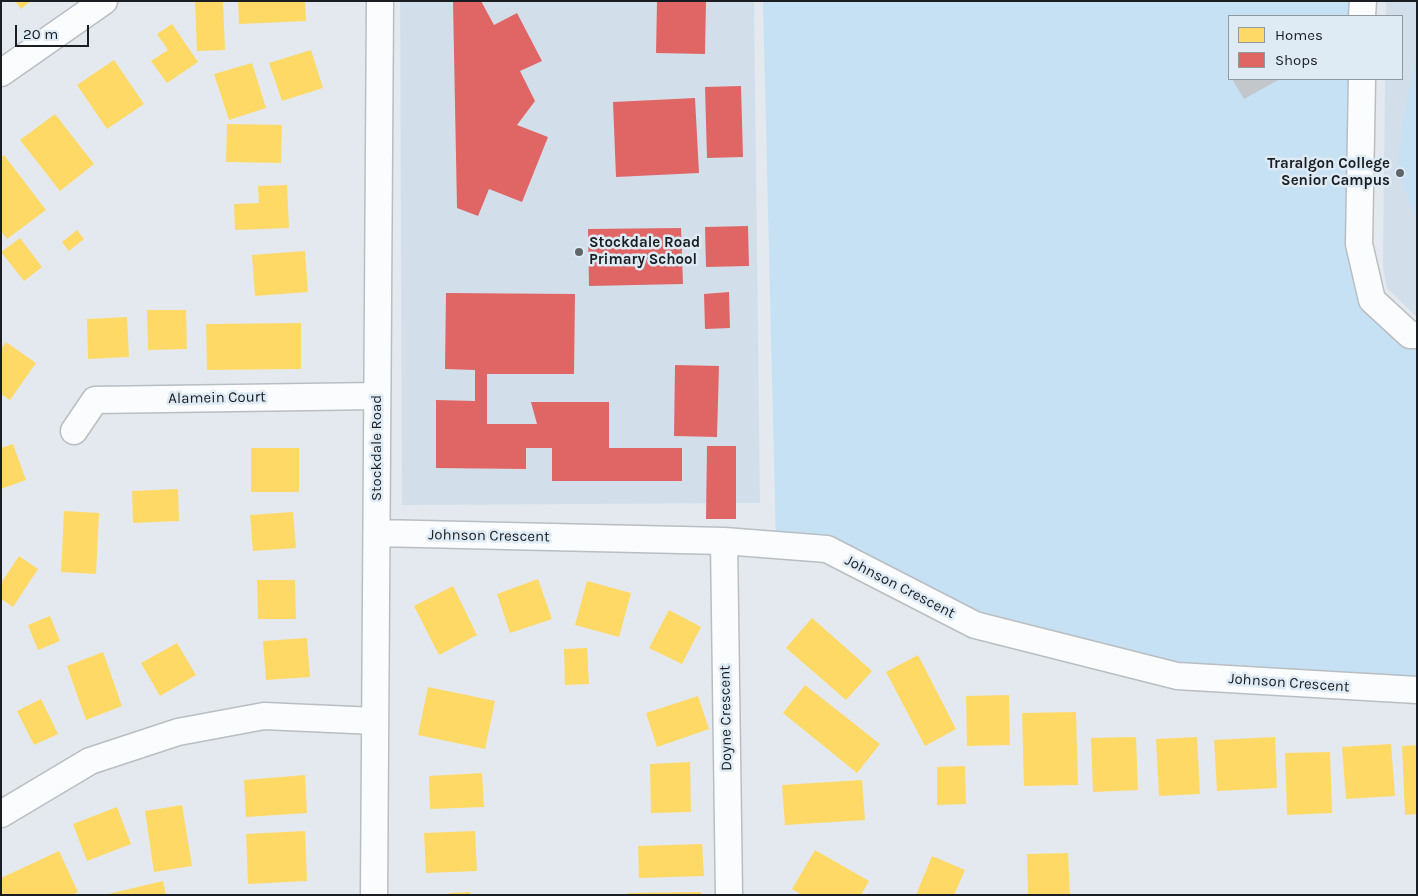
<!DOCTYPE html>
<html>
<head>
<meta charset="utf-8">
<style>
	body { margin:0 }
	#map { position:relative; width:1418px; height:896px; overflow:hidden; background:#e3e9ef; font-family:Karla,sans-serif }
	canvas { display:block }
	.frame { position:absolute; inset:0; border:2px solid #1a1e22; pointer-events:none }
	.legend { position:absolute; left:1228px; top:15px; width:175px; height:65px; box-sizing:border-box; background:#deeaf4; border:1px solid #9098a0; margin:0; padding:6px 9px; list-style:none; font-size:15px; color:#1a1e22 }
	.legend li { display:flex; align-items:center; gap:10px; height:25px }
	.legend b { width:25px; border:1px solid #9098a0 }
	.scale { position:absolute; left:15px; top:25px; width:74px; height:22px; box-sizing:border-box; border:2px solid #1a1e22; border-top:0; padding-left:6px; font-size:15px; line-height:18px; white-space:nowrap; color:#1a1e22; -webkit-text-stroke:4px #deeaf4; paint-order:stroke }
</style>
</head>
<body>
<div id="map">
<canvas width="1418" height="896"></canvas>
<div class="frame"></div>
<ul class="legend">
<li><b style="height:14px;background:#ffd966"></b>Homes</li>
<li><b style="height:14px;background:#e06666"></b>Shops</li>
</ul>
<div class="scale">20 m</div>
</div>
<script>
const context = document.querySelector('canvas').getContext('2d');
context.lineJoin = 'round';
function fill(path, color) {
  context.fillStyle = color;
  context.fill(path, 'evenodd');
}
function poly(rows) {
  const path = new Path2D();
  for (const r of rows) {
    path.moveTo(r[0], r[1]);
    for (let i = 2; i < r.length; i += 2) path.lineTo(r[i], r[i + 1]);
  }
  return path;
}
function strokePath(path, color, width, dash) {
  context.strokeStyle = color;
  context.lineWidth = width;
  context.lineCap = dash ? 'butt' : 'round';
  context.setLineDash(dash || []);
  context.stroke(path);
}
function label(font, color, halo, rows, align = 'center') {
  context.font = font + ' Karla,sans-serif';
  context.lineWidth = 5;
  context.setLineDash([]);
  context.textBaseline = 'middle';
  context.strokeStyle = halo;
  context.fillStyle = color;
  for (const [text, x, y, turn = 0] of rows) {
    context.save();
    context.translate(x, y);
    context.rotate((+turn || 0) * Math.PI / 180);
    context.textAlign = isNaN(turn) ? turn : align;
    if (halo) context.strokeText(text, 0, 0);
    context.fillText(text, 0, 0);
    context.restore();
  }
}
fill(poly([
	[400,1,754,1,760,503,402,505],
	[1386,1,1417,1,1417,317,1387,288,1383,267,1385,79,1402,79,1402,16,1386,16]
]), '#d2dfea');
fill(poly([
	[763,1,1363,1,1362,16,1229,16,1229,79,1362,79,1372,300,1417,335,1417,690,1177,676,975,625,827,549,776,545],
	[1417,49,1417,216,1412,211,1398,167,1404,114]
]), '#c6e0f4');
fill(poly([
	[15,1,31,1,21,9],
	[195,1,223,1,225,50,197,51],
	[238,1,305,1,306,21,239,24],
	[172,24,198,62,167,83,151,61,168,50,157,34],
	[311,50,323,88,282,101,269,63],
	[114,60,144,104,107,129,77,85],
	[252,63,266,108,229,120,214,74],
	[55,114,94,164,60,191,20,140],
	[227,124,282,125,281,163,226,162],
	[4,155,46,210,7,239,1,231,1,157],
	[287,185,289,228,235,230,234,204,259,203,258,186],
	[77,230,84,239,69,251,62,242],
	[20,238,42,267,24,281,1,252],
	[305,251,308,292,255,296,252,255],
	[147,310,186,310,187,349,148,350],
	[127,317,129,357,88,359,87,319],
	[301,323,301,369,207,370,206,324],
	[6,342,36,363,10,400,1,394,1,349],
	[13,444,26,480,1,489,1,448],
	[251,448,299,448,299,492,251,492],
	[178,489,179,521,133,523,132,491],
	[64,511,99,513,96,574,61,572],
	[293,512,296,548,253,551,250,515],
	[19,556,38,569,13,607,1,599,1,583],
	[538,579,552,619,510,633,497,594],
	[257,580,295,580,296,619,258,619],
	[587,581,631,593,619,637,575,625],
	[453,586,477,635,439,655,414,606],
	[669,610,701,627,682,664,649,648],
	[50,616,60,641,38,650,28,625],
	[812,618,872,671,846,700,786,648],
	[307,638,310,677,266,680,263,641],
	[177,643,196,675,160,696,141,663],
	[587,648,589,684,565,685,564,649],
	[103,652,122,706,86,720,67,666],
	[918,655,956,729,925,746,886,672],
	[805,685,880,744,857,773,783,713],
	[428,687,495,701,485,749,418,735],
	[1009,695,1010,745,967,746,966,696],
	[698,696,709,729,657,747,646,713],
	[41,699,58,734,34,745,17,711],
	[1076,712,1078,785,1024,786,1022,713],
	[1136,737,1138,790,1093,792,1091,738],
	[1197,737,1200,794,1159,796,1156,739],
	[1275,737,1277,788,1217,791,1214,740],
	[1391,744,1395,796,1346,799,1342,747],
	[1417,745,1417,814,1405,815,1402,746],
	[1330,752,1332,813,1287,815,1285,753],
	[690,762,691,812,651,813,650,764],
	[965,766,966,804,937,805,937,767],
	[482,773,484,807,430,809,429,776],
	[305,775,307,813,246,817,244,780],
	[862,780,865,820,785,825,782,785],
	[182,805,192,866,154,872,145,811],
	[117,807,131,844,87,861,73,824],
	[305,831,307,881,248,884,246,834],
	[475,831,477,871,426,873,424,833],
	[702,844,704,876,639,878,638,846],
	[815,850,869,881,861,895,802,895,792,889],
	[59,851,78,892,71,895,1,895,1,878],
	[1068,853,1070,895,1028,895,1027,854],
	[932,856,965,870,954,895,916,895],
	[163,881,166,895,108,895,108,894],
	[470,892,471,895,449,895,449,893],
	[701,892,701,895,627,895,627,893]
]), '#ffd966');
fill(poly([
	[453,1,481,1,494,25,517,13,542,61,520,71,535,101,517,125,548,137,522,202,489,189,478,216,457,208],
	[657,1,706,1,705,54,656,53],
	[741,86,743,157,707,158,705,87],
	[695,98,699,173,616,177,613,102],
	[748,226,749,266,706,267,705,227],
	[681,228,683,284,589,286,588,229],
	[729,292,730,328,705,329,704,294],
	[446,293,575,294,574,374,487,374,487,424,537,424,531,402,609,402,609,448,682,448,682,481,552,481,552,448,526,448,526,469,436,468,436,400,475,401,475,370,445,369],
	[675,365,719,366,717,437,674,436],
	[707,446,736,446,736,519,706,519]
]), '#e06666');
fill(poly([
	[1232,79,1280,79,1244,99]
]), '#c2c7cb');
const minor = poly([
	[1362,16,1363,1],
	[1,73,104,1],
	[1362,79,1359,244,1372,300,1410,335,1417,335],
	[74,431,95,400,376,396],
	[377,533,724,541,827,549,975,625,1177,676,1417,690],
	[724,541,729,895],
	[1,814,90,761,178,732,264,716,375,721],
	[374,895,380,1]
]);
strokePath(minor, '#b9bec2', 29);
strokePath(minor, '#fbfcfd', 26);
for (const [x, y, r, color] of [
	[1400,173,5,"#60656a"],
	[579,252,5,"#60656a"]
]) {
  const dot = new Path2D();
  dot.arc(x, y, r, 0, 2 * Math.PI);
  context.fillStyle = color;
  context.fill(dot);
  strokePath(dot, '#deeaf4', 2);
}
label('bold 15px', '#1a1e22', '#deeaf4', [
	["Traralgon College",1390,164],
	["Senior Campus",1390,181],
	["Stockdale Road",589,243,"left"],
	["Primary School",589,260,"left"]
], 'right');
label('15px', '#1a1e22', '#deeaf4', [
	["Alamein Court",217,398,-1],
	["Stockdale Road",377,448,-90],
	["Johnson Crescent",489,536,1],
	["Johnson Crescent",900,587,27],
	["Johnson Crescent",1289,683,4],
	["Doyne Crescent",726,718,-91]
]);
</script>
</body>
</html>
